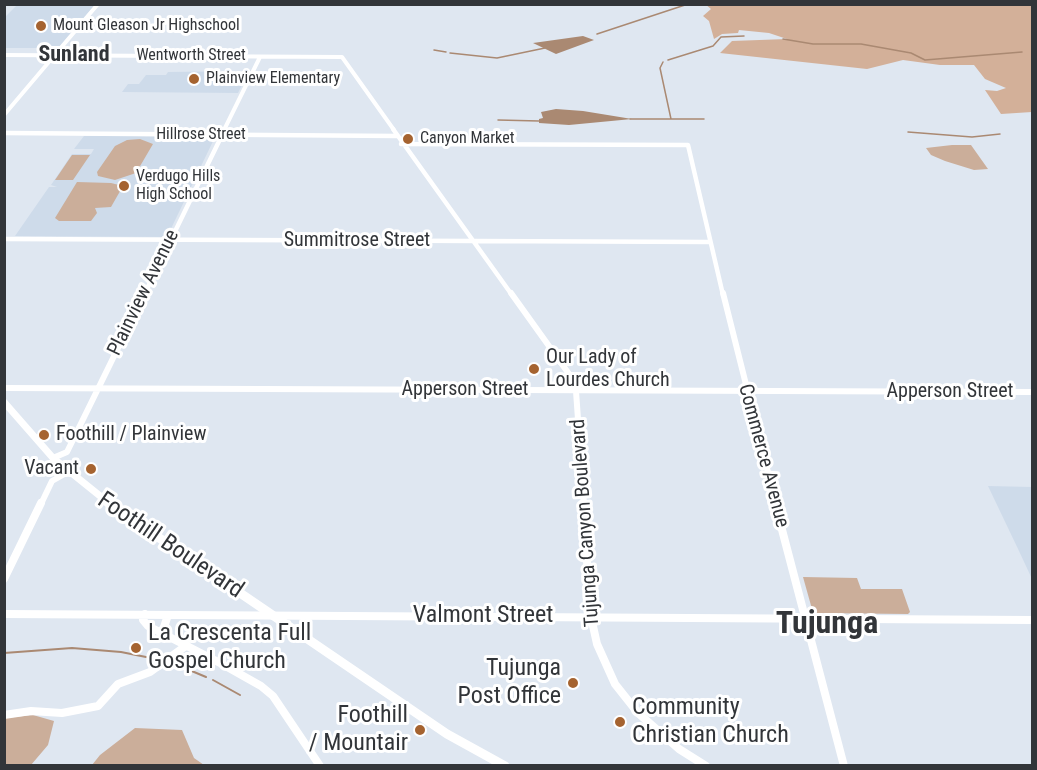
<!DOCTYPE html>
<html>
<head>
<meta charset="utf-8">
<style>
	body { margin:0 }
	#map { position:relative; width:1037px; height:770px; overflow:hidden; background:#dfe7f1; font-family:"Roboto Condensed",sans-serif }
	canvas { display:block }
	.frame { position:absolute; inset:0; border:6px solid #323539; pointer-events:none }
</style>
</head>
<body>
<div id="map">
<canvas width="1037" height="770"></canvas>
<div class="frame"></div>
</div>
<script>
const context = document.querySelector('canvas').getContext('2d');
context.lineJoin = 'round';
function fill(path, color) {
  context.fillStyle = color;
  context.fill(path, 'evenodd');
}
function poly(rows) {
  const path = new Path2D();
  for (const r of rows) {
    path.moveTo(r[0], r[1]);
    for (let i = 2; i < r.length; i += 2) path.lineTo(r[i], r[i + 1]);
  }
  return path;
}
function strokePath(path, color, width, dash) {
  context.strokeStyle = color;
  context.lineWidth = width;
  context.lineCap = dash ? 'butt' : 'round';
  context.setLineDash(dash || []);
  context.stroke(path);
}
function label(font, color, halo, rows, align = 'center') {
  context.font = font + ' "Roboto Condensed",sans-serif';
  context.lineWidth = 6;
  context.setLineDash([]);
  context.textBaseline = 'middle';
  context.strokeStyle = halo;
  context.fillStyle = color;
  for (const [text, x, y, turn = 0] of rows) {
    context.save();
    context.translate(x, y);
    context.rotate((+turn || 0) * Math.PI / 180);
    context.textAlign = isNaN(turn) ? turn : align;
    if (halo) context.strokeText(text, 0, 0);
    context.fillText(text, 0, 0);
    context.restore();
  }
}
fill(poly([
	[17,5,95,5,58,48,5,48,5,17],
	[249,71,238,93,122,92,128,84,139,84,146,75,166,75,168,72],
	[84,136,138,136,215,137,167,237,15,236,49,187,57,187,51,185,72,154,91,154,94,149,74,149],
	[988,486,1032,487,1032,579,1019,551]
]), '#cedbea');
fill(poly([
	[140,139,153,144,136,173,115,180,98,176,97,172,115,146,127,140],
	[952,145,971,145,988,169,974,170,945,161,931,155,926,148],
	[72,155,90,155,73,180,55,180],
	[77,182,111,183,123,186,111,207,95,208,97,213,91,221,59,221,55,218],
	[803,577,857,578,861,589,902,589,910,612,908,614,816,613,812,609],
	[33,715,54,721,48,745,31,765,5,766,5,718],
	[135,728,182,730,194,758,204,765,92,765,100,755]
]), '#cbae9a');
fill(poly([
	[705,4,1032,5,1032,112,1001,114,985,90,997,91,1006,88,985,79,974,65,940,65,903,60,867,69,720,53,732,41,787,39,769,33,739,30,738,33,722,34,714,39,709,21,703,16,711,9]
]), '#d3b099');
fill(poly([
	[583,36,594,40,556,54,533,43],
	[556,109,583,111,632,119,569,125,539,123,539,119,543,118,541,112]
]), '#aa8972');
strokePath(poly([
	[597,34,688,4],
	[783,39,813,44,861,44,911,53,925,60,1022,52],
	[434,50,446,52],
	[450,53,497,58,545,48],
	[668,60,713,46,721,37,744,36],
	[663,62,660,68,671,119],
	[630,119,704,119],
	[498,120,539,121],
	[908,132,972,137,1000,134]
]), '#aa8972', 1.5);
strokePath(poly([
	[4,653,72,648,121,652,161,660],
	[175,664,206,677],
	[213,680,240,695]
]), '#aa8972', 2);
strokePath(poly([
	[4,55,342,57,394,130],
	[4,115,98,4],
	[224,130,260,57]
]), '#fff', 4);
strokePath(poly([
	[393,129,512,295],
	[4,133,397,136],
	[401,144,688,145,723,295],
	[4,239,710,242],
	[144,295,225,129]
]), '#fff', 4.5);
strokePath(poly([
	[511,293,569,374,576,391,584,504],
	[723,293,776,504],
	[4,388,1032,392],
	[53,458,67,452,145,293],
	[41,504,52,481,68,472]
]), '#fff', 6);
strokePath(poly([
	[583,503,591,617,597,644,615,684,638,713,679,749,706,766],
	[775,503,844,766],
	[4,579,41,503],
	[4,614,1032,620],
	[145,614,143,620,148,626,222,664,261,686,273,696,320,766],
	[168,615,164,627,168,636],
	[4,715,31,711,62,713,98,706,118,684,150,672,187,645]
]), '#fff', 8);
strokePath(poly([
	[4,402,53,458,110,504]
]), '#fff', 7);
strokePath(poly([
	[108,503,447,734,505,766]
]), '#fff', 9);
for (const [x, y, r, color] of [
	[41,26,6,"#a56330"],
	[194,79,6,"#a56330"],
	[408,139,6,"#a56330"],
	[124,186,6,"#a56330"],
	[534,369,6,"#a56330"],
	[44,435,6,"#a56330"],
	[91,469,6,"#a56330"],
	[136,648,6,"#a56330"],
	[573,683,6,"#a56330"],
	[620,722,6,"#a56330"],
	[420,730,6,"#a56330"]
]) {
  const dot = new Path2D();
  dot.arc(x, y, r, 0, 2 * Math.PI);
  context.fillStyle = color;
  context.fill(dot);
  strokePath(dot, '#fff', 2);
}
label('16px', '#323539', '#fff', [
	["Mount Gleason Jr Highschool",53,26],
	["Plainview Elementary",206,79],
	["Canyon Market",420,139],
	["Verdugo Hills",136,177],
	["High School",136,195]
], 'left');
label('16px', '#323539', '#fff', [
	["Wentworth Street",191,56],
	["Hillrose Street",201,135]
]);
label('20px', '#323539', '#fff', [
	["Summitrose Street",357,241],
	["Plainview Avenue",144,293,-64],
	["Apperson Street",465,390],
	["Apperson Street",950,392],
	["Commerce Avenue",763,456,75],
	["Tujunga Canyon Boulevard",586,523,-94]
]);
label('20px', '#323539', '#fff', [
	["Our Lady of",546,358],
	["Lourdes Church",546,381],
	["Foothill / Plainview",56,435],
	["Vacant",79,469,"right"]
], 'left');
label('bold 22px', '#323539', '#fff', [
	["Sunland",74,55]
]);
label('24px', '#323539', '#fff', [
	["Foothill Boulevard",170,546,34],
	["Valmont Street",483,616]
]);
label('24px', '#323539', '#fff', [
	["La Crescenta Full",148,634],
	["Gospel Church",148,662],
	["Tujunga",561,669,"right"],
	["Post Office",561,697,"right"],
	["Community",632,708],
	["Christian Church",632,736],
	["Foothill",408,716,"right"],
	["/ Mountair",408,744,"right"]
], 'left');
label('bold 32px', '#323539', '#fff', [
	["Tujunga",827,625]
]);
</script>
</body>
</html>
